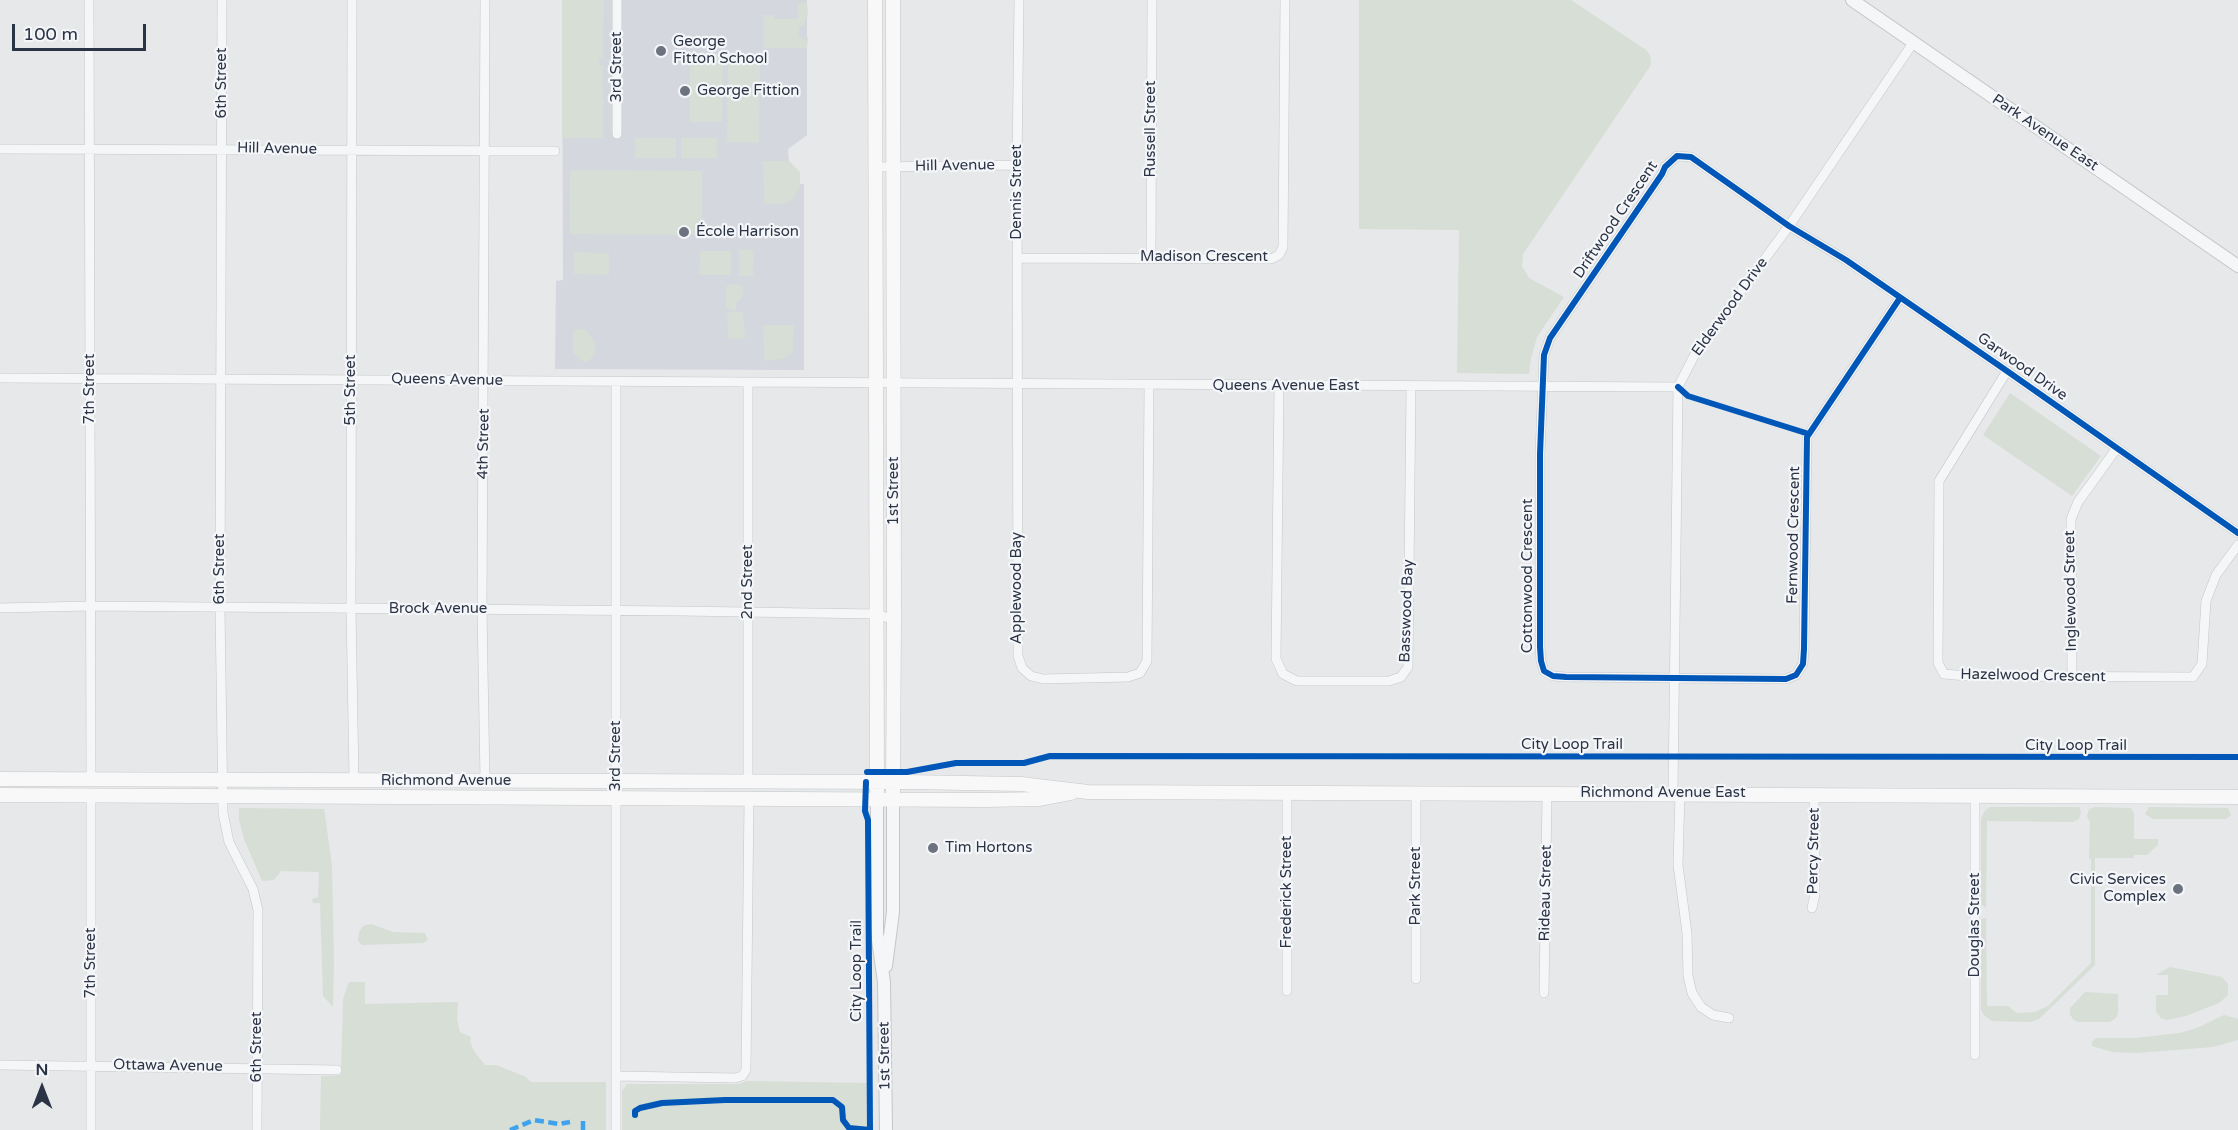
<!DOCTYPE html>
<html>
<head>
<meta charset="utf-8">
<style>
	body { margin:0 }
	#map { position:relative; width:2238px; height:1130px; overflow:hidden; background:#e6e8ea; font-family:"Varela Round",sans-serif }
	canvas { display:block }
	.north { position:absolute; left:12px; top:1058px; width:60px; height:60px; -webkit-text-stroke:4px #f4f6f9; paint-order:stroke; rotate:0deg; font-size:16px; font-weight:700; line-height:24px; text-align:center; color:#2b3445 }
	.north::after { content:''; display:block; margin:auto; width:21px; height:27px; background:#2b3445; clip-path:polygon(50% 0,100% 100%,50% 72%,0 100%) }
	.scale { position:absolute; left:12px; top:24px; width:134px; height:27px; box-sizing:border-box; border:3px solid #2b3445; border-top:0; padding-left:8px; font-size:18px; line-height:21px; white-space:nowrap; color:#2b3445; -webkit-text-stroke:4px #f4f6f9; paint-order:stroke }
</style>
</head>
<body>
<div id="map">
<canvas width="2238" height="1130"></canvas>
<div class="north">N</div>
<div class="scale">100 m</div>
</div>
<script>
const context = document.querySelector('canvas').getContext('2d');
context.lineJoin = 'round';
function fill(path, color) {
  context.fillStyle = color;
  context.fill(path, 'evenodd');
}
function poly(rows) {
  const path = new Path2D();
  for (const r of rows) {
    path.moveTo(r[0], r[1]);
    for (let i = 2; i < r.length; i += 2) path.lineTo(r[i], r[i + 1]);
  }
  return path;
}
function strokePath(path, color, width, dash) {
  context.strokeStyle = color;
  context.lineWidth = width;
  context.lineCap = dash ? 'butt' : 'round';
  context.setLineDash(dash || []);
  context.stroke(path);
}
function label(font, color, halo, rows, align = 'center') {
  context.font = font + ' "Varela Round",sans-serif';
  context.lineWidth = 4.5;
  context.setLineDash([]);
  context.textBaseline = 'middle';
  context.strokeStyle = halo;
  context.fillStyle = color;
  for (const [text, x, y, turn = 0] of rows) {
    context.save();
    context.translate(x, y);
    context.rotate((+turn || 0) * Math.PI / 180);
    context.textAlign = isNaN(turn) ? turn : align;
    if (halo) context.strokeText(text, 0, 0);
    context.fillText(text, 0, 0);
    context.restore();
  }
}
fill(poly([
	[562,0,807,0,807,135,788,149,789,161,776,161,800,172,800,184,804,184,804,370,555,369,556,281,563,280]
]), '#d4d7dd');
fill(poly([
	[562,0,604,0,603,58,600,58,599,65,603,66,603,138,562,138],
	[1359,0,1571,0,1646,50,1650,55,1651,65,1523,254,1522,266,1529,278,1564,297,1537,337,1531,358,1529,374,1457,373,1459,230,1359,229],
	[798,3,807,3,808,15,803,26,800,26,798,37,806,40,808,37,807,48,763,48,763,15,774,15,774,19,797,19],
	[690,53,723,54,722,122,690,122],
	[728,55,760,55,759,143,727,142],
	[635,138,676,138,676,158,635,158],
	[681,138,717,138,717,158,681,158],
	[763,161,789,161,800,172,800,187,794,198,785,204,764,204],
	[570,170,702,171,702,235,570,234],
	[739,249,754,250,753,276,739,276],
	[700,251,731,251,731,275,699,275],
	[574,252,609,253,609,275,574,274],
	[729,284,743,285,743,296,736,304,736,311,730,310,726,306,726,287],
	[727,312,743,312,745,338,730,339,728,337],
	[763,325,794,325,793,349,791,354,782,359,764,361],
	[577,329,585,329,596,343,595,354,588,362,582,361,573,353,573,333],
	[2010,393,2101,456,2072,496,1983,435],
	[1990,807,2079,807,2081,812,2079,819,2073,822,1987,821,1986,908,1981,904,1981,819,1984,812],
	[2095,807,2131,808,2134,814,2134,839,2158,839,2158,845,2147,855,2134,855,2134,858,2095,858,2095,965,2039,1019,2030,1022,1992,1021,1984,1015,1981,1010,1981,919,1986,918,1987,1006,2008,1006,2017,1013,2035,1012,2048,1006,2091,963,2091,859,2089,858,2090,823,2087,816,2089,809],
	[2149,807,2228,808,2231,815,2226,819,2153,819,2145,814],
	[239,808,324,809,332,865,334,962,333,1007,323,996,320,903,313,903,312,899,318,897,319,872,281,871,274,880,262,881,244,839,239,820],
	[371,924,393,932,425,933,428,940,423,943,362,945,358,941,359,932,363,926],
	[2170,967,2222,977,2228,984,2228,995,2219,1003,2186,1016,2167,1020,2161,1018,2156,1011,2156,995,2168,995,2168,975,2156,975],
	[349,982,365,982,365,1004,458,1002,457,1020,460,1032,471,1037,470,1042,474,1051,485,1065,496,1065,526,1077,531,1082,606,1082,606,1130,320,1130,321,1076,341,1075,343,999],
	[2085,992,2118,994,2118,1013,2116,1018,2110,1022,2078,1022,2074,1020,2070,1015,2070,1008],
	[2224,1015,2238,1019,2238,1040,2213,1047,2137,1053,2112,1052,2092,1046,2092,1042,2096,1038,2135,1038,2180,1033,2197,1028],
	[747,1081,868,1083,868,1130,622,1130,622,1091,627,1084,739,1084]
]), '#d6ded6');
const minor = poly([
	[89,0,91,778],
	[222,0,220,607,223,813,229,842,253,889,258,910,257,1130],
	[352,0,351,608,354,780],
	[1019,0,1017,165,1018,656,1022,668,1031,676,1043,679,1128,677,1140,673,1147,661,1149,386],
	[617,134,617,0],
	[0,149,555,151],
	[875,167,1017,165],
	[1151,257,1152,0],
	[1017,258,1271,259,1279,255,1283,247,1285,0],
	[1900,298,1807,437,1804,649,1803,664,1796,675,1786,679,1566,677,1553,676,1544,671,1541,661,1540,647,1540,454,1544,355,1550,338,1662,174,1665,167,1677,156,1691,157,1789,226,1846,260,2007,371,2238,533],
	[2007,371,1939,481,1938,663,1944,674,1967,676,2193,677,2202,664,2206,601,2216,575,2238,545],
	[0,378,1678,387],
	[1279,386,1276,659,1283,674,1297,681,1389,681,1401,677,1408,667,1411,387],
	[0,608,90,606,680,611,877,614,894,620],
	[2072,676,2071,519,2078,502,2117,448],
	[485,781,482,609,485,0],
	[748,782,748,383],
	[1416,793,1416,979],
	[1673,793,1678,387,1695,354,1789,226,1913,43],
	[1680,794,1678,865,1687,933,1688,976,1692,993,1701,1007,1713,1015,1729,1018],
	[91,796,91,1130],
	[1812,908,1815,894,1814,794],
	[1287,991,1287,792],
	[1544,993,1547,793],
	[1975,1055,1975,796],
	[0,1065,337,1070],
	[616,1076,735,1078,742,1076,746,1070,749,798],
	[616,1130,616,382]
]);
const tertiary = poly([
	[1852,0,2238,266],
	[877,799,877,933,884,982,886,1130],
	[886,966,893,912,893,799]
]);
const secondary = poly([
	[875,0,877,790],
	[0,779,908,782,1021,784,1088,792,2238,797],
	[893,791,894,620,893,0],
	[0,795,985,800,1040,799,1071,793]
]);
strokePath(minor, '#c4c6c8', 10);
strokePath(tertiary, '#c4c6c8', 14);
strokePath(secondary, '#c4c6c8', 15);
strokePath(minor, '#f5f6f7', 9);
strokePath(tertiary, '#f5f6f7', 12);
strokePath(secondary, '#f8f8f8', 14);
strokePath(poly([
	[510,1130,534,1120,559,1124,570,1122],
	[583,1130,583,1117]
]), '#3ea3ec', 4.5, [9, 4.5]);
strokePath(poly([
	[1900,298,1807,437,1804,649,1803,664,1796,675,1786,679,1566,677,1553,676,1544,671,1541,661,1540,647,1540,454,1544,355,1550,338,1662,174,1665,167,1677,156,1691,157,1789,226,1846,260,2007,371,2238,533],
	[1678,387,1688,396,1809,434],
	[867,772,907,772,956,763,1024,763,1050,756,2238,757],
	[866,782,865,811,868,820,870,1130],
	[635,1115,635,1111,640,1108,662,1103,725,1100,833,1100,842,1107,843,1120,849,1128,870,1130]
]), '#0057b8', 6);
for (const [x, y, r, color] of [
	[661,51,6,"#6c737f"],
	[685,91,6,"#6c737f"],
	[684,232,6,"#6c737f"],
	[933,848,6,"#6c737f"],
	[2178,889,6,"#6c737f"]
]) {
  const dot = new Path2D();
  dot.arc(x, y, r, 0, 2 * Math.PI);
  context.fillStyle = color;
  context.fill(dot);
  strokePath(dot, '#f4f6f9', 2);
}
label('15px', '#2b3445', '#f4f6f9', [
	["George",673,42],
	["Fitton School",673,59],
	["George Fittion",697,91],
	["École Harrison",696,232],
	["Tim Hortons",945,848],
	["Civic Services",2166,880,"right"],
	["Complex",2166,897,"right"]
], 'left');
label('15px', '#2b3445', '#f4f6f9', [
	["3rd Street",617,67,-90],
	["6th Street",222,83,-90],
	["Russell Street",1151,129,-90],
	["Park Avenue East",2045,133,34],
	["Hill Avenue",277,149,1],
	["Hill Avenue",955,166,-1],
	["Dennis Street",1017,192,-90],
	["Driftwood Crescent",1616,220,-56],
	["Madison Crescent",1204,257],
	["Elderwood Drive",1730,307,-54],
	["Garwood Drive",2022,367,35],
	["Queens Avenue",447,380,1],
	["Queens Avenue East",1286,386],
	["7th Street",90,389,-90],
	["5th Street",351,390,-90],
	["4th Street",484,444,-89],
	["1st Street",894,491,-90],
	["Fernwood Crescent",1794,535,-89],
	["6th Street",220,569,-90],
	["Cottonwood Crescent",1528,576,-90],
	["2nd Street",748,582,-90],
	["Applewood Bay",1017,588,-90],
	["Inglewood Street",2071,591,-91],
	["Brock Avenue",438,609],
	["Basswood Bay",1407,611,-88],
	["Hazelwood Crescent",2033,676,1],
	["City Loop Trail",1572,745],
	["City Loop Trail",2076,746],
	["3rd Street",616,756,-90],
	["Richmond Avenue",446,781],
	["Richmond Avenue East",1663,793],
	["Percy Street",1814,851,-89],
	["Park Street",1416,886,-90],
	["Frederick Street",1287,892,-90],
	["Rideau Street",1546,893,-89],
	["Douglas Street",1975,925,-90],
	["7th Street",91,963,-90],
	["City Loop Trail",857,971,-90],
	["6th Street",257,1047,-90],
	["1st Street",885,1056,-91],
	["Ottawa Avenue",168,1066,1]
]);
</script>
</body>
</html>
